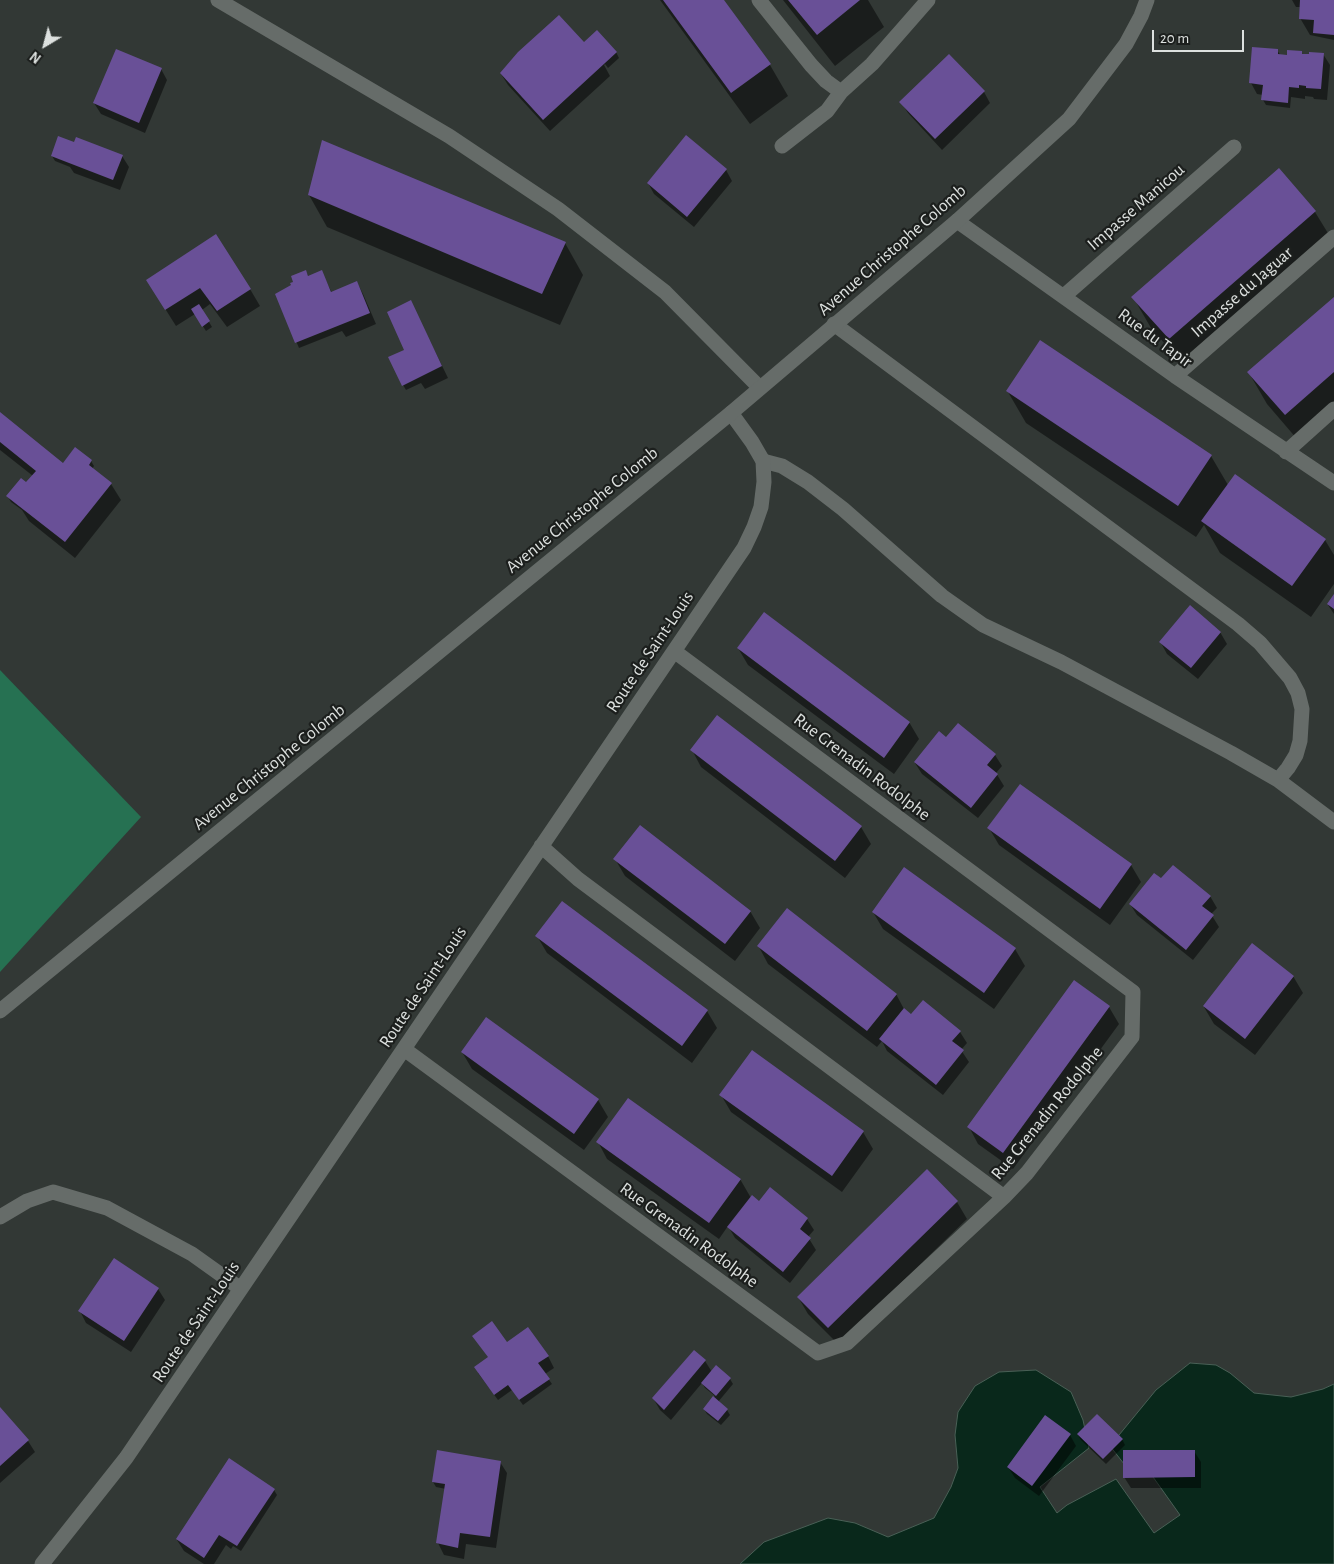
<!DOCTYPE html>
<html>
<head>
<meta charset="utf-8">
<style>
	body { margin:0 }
	#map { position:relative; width:1334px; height:1564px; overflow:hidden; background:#323835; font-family:"Alegreya Sans",sans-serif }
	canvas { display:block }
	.north { position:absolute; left:20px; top:20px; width:50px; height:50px; -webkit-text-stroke:4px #1c1f1d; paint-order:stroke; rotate:217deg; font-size:14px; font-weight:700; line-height:20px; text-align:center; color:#dde1df }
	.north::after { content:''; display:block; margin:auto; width:18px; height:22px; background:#dde1df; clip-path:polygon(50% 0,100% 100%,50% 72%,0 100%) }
	.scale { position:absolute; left:1152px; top:30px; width:92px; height:22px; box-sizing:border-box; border:2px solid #dde1df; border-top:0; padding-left:6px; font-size:15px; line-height:18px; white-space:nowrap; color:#dde1df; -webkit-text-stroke:4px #1c1f1d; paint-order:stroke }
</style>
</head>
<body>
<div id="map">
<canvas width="1334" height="1564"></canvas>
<div class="north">N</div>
<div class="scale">20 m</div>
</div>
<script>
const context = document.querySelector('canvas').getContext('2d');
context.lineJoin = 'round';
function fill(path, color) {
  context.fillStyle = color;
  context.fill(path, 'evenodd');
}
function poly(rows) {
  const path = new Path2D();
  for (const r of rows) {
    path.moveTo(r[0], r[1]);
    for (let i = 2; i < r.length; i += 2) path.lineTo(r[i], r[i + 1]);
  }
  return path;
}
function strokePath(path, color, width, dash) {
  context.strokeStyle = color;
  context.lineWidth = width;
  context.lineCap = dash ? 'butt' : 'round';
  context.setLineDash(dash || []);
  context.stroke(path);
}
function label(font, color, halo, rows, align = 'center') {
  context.font = font + ' "Alegreya Sans",sans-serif';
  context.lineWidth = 4.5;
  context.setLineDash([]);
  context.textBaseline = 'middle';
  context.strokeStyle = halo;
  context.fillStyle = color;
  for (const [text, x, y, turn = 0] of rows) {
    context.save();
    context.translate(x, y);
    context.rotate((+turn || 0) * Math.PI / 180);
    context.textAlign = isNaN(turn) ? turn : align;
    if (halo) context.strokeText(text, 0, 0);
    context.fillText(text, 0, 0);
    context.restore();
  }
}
fill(poly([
	[0,670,141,817,0,972]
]), '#267152');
const water = poly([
	[1190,1363,1216,1365,1230,1373,1254,1393,1291,1397,1323,1389,1334,1384,1334,1564,740,1564,764,1542,828,1518,855,1523,888,1537,934,1518,951,1487,958,1468,955,1435,958,1412,975,1386,999,1372,1036,1370,1071,1392,1083,1420,1089,1448,1040,1487,1057,1513,1067,1505,1116,1479,1154,1533,1180,1515,1141,1460,1128,1469,1110,1446,1156,1390,1190,1363]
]);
fill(water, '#09281b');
strokePath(water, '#496056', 1);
fill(poly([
	[660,0,723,0,770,65,788,96,750,124],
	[783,0,868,0,884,27,835,66],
	[1292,0,1334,0,1334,40,1310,35,1300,18,1301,7,1296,7],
	[588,48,616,52,619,58,608,68,605,64,604,65,610,76,550,131,508,85,501,74],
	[1277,50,1281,56,1288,57,1301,52,1303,55,1323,54,1330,65,1327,100,1314,99,1313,97,1305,96,1305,99,1291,97,1290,108,1266,105,1263,100,1263,95,1257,94,1251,83],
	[161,69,167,80,145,133,101,114,94,103],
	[984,92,990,103,942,150,908,113,901,102],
	[73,143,122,156,129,167,120,190,74,173,70,167,55,161,52,156],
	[726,170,732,181,694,227,654,194,648,183],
	[1279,170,1315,212,1334,243,1188,370,1151,328,1133,297],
	[309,195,565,243,583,275,560,325,327,227],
	[321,271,332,293,357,282,363,294,376,324,346,337,342,331,299,348,276,294,290,287,306,272,309,277],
	[147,280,250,289,260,306,227,327,210,304,202,310,212,327,206,331,195,314,176,326],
	[1334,299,1334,419,1303,446,1267,404,1249,373],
	[430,341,448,378,425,389,421,383,406,390,403,385,407,357],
	[1041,342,1211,456,1228,485,1325,540,1334,555,1334,584,1311,617,1220,553,1204,525,1196,537,1026,423,1008,392],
	[0,413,63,464,91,461,94,466,92,469,111,484,121,500,75,558,29,521,22,510,11,502,8,497,27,484,33,476,0,450],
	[1334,596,1334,614,1328,605],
	[1220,632,1227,644,1198,679,1167,654,1161,643],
	[738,648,909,722,919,739,894,774,748,665],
	[717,717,861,827,871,844,845,878,701,767,692,750],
	[947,739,995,755,1002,766,996,773,1004,786,978,818,922,774,915,763],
	[989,828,1131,865,1141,882,1110,925,999,845],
	[615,859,750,911,760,928,735,961,625,876],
	[1162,880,1210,896,1217,908,1211,914,1219,927,1193,960,1137,915,1130,904],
	[562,902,707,1011,717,1028,692,1063,547,953,537,936],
	[873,912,1015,949,1025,966,994,1009,883,929],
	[759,947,896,994,904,1009,912,1015,960,1032,967,1043,961,1050,969,1062,943,1095,887,1051,882,1041,877,1047,768,964],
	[1293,976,1303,993,1255,1055,1214,1024,1204,1007],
	[1075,981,1109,1007,1119,1024,1013,1169,978,1144,969,1127],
	[486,1019,598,1100,608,1117,584,1150,472,1069,462,1052],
	[721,1095,863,1132,873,1149,842,1192,731,1112],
	[598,1142,740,1179,751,1198,759,1203,770,1189,807,1219,814,1230,808,1237,816,1250,790,1283,735,1238,728,1226,719,1239,607,1159],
	[957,1202,967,1219,838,1344,808,1314,798,1297],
	[158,1289,165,1300,131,1352,86,1323,80,1311],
	[507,1344,548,1356,554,1368,545,1374,552,1384,523,1405,512,1390,498,1400,478,1373],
	[694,1352,705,1361,712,1372,716,1367,730,1379,733,1384,718,1402,727,1410,730,1415,721,1425,707,1414,704,1409,715,1396,705,1388,702,1383,671,1420,660,1410,653,1398],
	[0,1409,28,1441,35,1452,0,1483],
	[1070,1435,1076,1446,1039,1496,1015,1478,1008,1467],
	[1078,1435,1122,1439,1125,1445,1106,1464,1081,1440],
	[1194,1451,1201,1462,1201,1488,1131,1488,1124,1477],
	[500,1462,507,1473,496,1548,466,1544,464,1559,444,1555,438,1543,446,1489,436,1487,433,1482],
	[274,1490,277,1495,241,1551,233,1546,231,1549,226,1545,214,1564,204,1564,184,1551,177,1540]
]), '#0007');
fill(poly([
	[663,0,724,0,771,64,731,93],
	[788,0,860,0,817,35],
	[1300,0,1334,0,1334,35,1313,33,1314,20,1299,19],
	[559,15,584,42,597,30,617,52,543,120,500,73,518,52],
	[1252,47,1278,49,1278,54,1287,55,1287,50,1302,51,1302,54,1309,54,1309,52,1324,53,1321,89,1306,88,1306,86,1299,85,1299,88,1289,87,1288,103,1261,100,1263,85,1249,83],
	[116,49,162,68,139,123,93,103],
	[949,54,985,91,935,139,899,102],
	[686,135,727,169,687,217,647,183],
	[58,136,74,142,76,137,123,155,113,180,51,156],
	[322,140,566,242,542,294,308,195],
	[1279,168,1316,211,1169,339,1131,297],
	[216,234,251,289,217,311,200,288,165,310,146,280],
	[306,270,308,276,322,270,331,292,357,281,370,313,295,343,275,294,291,285,290,283,293,282,291,276],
	[1334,297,1334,372,1285,415,1247,372],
	[411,300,442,366,402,386,388,357,404,350,387,312],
	[199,304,210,321,202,327,191,309],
	[1040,340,1212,455,1178,506,1006,391],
	[0,412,63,463,75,447,92,460,89,465,112,483,65,542,6,496,21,478,26,482,36,471,0,442],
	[1235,474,1326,539,1292,586,1201,521],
	[1334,594,1334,609,1327,604],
	[1190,605,1221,632,1191,668,1159,642],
	[764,612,910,722,884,758,737,648],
	[717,715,862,826,835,861,690,750],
	[958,723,996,754,987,765,998,774,971,808,914,762,939,731,946,737],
	[1020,784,1132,864,1100,909,987,828],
	[640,825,751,911,725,944,613,859],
	[1173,865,1211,896,1202,906,1214,915,1186,950,1129,904,1154,873,1161,878],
	[904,867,1016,948,984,993,872,912],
	[562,901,708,1010,682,1046,535,936],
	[787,908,897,994,867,1031,757,946],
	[1252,943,1294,976,1245,1039,1203,1006],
	[1074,980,1110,1006,1003,1153,967,1127],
	[923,1000,961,1031,952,1041,964,1050,936,1085,879,1039,904,1008,911,1014],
	[486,1017,599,1099,574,1134,461,1052],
	[752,1050,864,1131,832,1176,719,1095],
	[628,1098,741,1179,709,1223,596,1142],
	[927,1169,958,1201,828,1328,797,1297],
	[770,1187,808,1218,800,1229,811,1238,783,1272,727,1227,752,1195,759,1201],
	[114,1258,159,1288,124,1341,78,1311],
	[492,1321,507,1342,528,1327,549,1356,538,1363,550,1379,519,1400,508,1385,494,1395,474,1367,488,1357,472,1336],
	[694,1350,706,1360,664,1410,652,1398],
	[716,1365,731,1378,716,1396,701,1383],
	[713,1396,728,1409,718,1421,703,1409],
	[0,1407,29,1440,0,1466],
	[1097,1414,1123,1439,1103,1459,1077,1434],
	[1045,1415,1071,1434,1032,1486,1007,1467],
	[437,1450,501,1461,490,1537,460,1533,458,1548,436,1543,445,1484,432,1482],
	[1123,1450,1195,1450,1195,1477,1123,1478],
	[229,1458,275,1489,237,1546,219,1535,204,1558,176,1539]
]), '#695097');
strokePath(poly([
	[834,324,1238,624,1260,643,1290,678,1298,693,1302,709,1300,741,1296,755,1288,768,1278,780],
	[763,461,782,466,808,482,843,509,942,596,983,625,1061,662,1231,753,1278,780,1334,822]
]), '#666c69', 15);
strokePath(poly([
	[218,0,449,136,558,209,665,292,759,387],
	[759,0,811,65,826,81,841,92],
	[782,146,827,111,841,92,872,64,928,0],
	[957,221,1175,376,1334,483],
	[1064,296,1234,147],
	[1175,376,1334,237],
	[1286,452,1334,409],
	[541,846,578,879,1004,1197],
	[404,1049,818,1353,847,1343,1004,1197,1027,1173,1132,1037,1133,992,674,651],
	[0,1217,27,1201,53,1192,107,1208,192,1254,241,1289],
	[42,1564,126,1458,744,548,754,527,761,507,764,482,763,461,752,442,731,413]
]), '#666c69', 15);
strokePath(poly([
	[0,1011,731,413,957,221,1069,119,1126,44,1141,16,1147,0]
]), '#666c69', 15);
label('18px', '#dde1df', '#1c1f1d', [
	["Impasse Manicou",1136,207,-41],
	["Avenue Christophe Colomb",892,250,-41],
	["Impasse du Jaguar",1242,292,-41],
	["Rue du Tapir",1155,338,36],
	["Avenue Christophe Colomb",582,510,-39],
	["Route de Saint-Louis",650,652,-56],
	["Avenue Christophe Colomb",269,767,-39],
	["Rue Grenadin Rodolphe",862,767,37],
	["Route de Saint-Louis",423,987,-56],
	["Rue Grenadin Rodolphe",1047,1113,-51],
	["Rue Grenadin Rodolphe",689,1235,36],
	["Route de Saint-Louis",196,1322,-56]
]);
</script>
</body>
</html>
